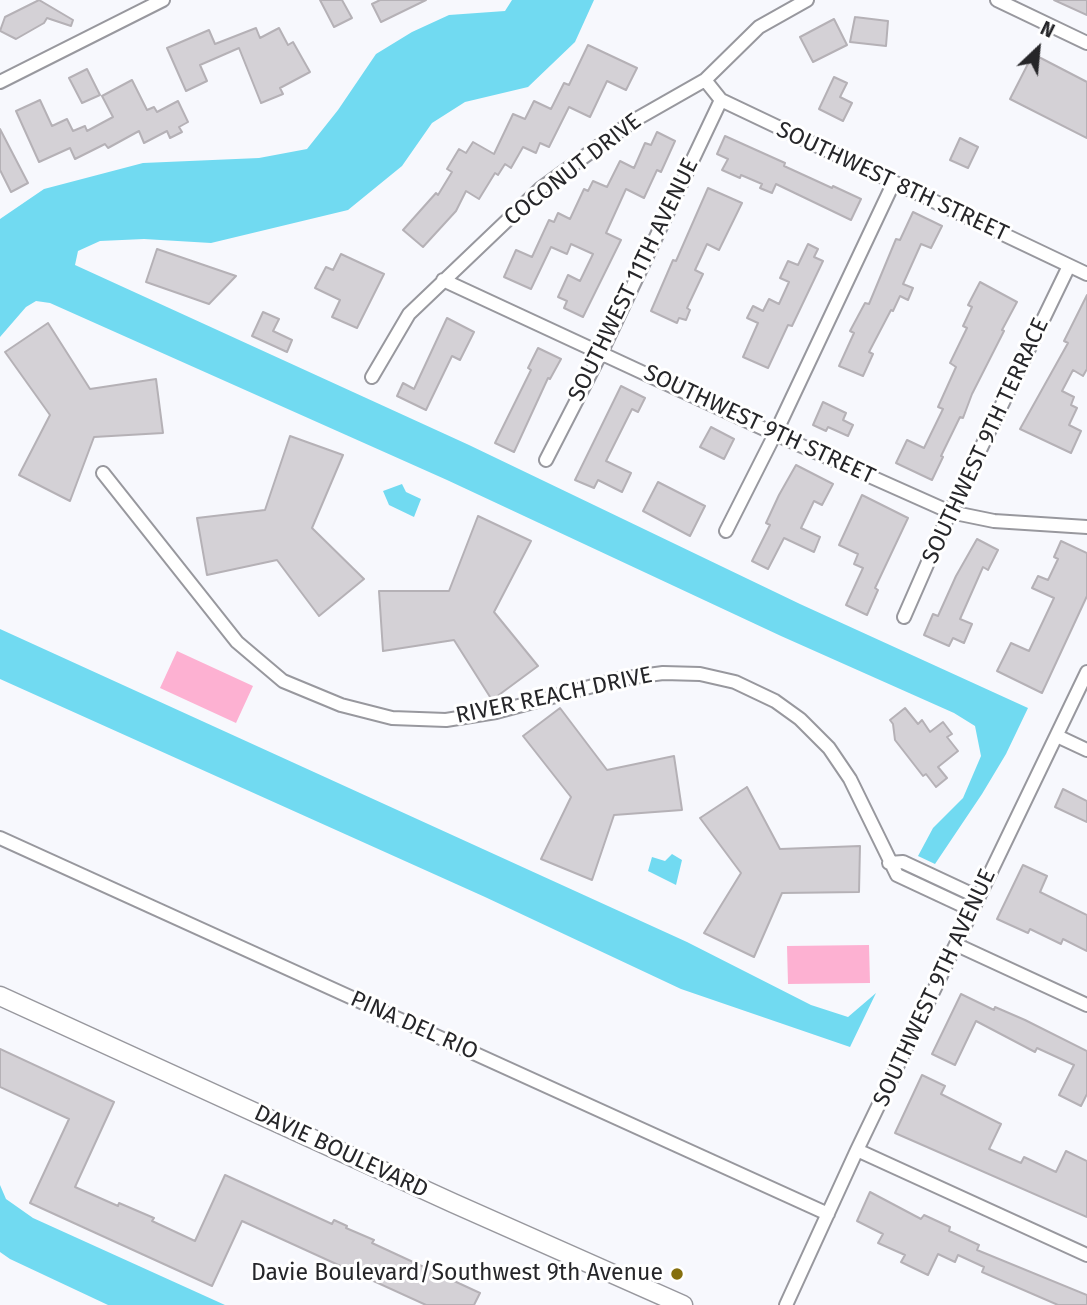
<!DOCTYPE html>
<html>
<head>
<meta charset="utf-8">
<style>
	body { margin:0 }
	#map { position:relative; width:1087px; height:1305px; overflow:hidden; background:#f7f8fd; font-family:"Fira Sans",sans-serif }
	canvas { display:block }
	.north { position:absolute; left:1003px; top:14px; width:70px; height:70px; -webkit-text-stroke:5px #fff; paint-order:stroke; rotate:26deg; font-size:19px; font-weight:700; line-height:28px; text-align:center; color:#262629 }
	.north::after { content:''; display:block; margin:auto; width:24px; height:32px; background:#262629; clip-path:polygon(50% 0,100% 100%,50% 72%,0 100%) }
</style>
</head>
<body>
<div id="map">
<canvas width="1087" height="1305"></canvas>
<div class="north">N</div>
</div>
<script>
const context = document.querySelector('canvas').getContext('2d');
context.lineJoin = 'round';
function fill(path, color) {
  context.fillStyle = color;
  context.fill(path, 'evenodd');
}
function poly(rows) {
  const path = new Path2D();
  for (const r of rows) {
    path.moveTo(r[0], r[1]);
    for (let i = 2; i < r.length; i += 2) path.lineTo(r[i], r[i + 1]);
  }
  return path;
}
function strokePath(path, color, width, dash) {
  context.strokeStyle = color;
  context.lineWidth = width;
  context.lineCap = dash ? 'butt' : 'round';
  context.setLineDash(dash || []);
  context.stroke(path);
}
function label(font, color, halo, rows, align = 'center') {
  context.font = font + ' "Fira Sans",sans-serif';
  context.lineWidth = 6;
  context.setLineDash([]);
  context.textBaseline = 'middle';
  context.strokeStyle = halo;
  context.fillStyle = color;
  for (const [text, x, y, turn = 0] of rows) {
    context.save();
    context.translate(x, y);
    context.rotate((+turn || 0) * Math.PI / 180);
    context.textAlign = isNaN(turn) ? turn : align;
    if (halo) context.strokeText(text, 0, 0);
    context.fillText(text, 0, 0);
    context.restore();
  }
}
fill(poly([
	[177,651,253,686,236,723,160,688],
	[869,945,870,983,788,984,787,946]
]), '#fdb1d2');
fill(poly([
	[512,0,594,0,575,42,528,87,465,102,432,123,402,166,348,210,211,243,144,239,100,241,78,251,75,265,469,445,800,604,1028,708,1006,754,982,794,935,864,918,856,933,828,963,798,981,756,975,726,954,713,781,636,447,480,50,303,36,301,26,307,0,337,0,219,44,189,143,163,259,158,307,149,338,110,376,54,412,32,449,15,505,11],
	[402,484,406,492,421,499,414,517,389,505,383,491],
	[0,629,687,942,811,1005,848,1017,876,993,850,1047,681,989,485,897,0,679],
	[672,854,682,860,676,885,648,871,652,857,665,861],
	[0,1185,6,1199,33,1218,225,1305,108,1305,10,1259,0,1252]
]), '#71daf1');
const building = poly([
	[39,0,73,20,71,26,47,18,44,23,16,39,0,31,5,17,39,0],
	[320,0,342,0,352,18,334,27,320,0],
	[380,0,426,0,381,22,372,4,380,0],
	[1054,0,1087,0,1087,15,1054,0],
	[855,17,888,21,886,46,850,42,855,17],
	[834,19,847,45,813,62,800,37,834,19],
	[256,28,260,38,279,28,288,45,293,42,310,72,280,88,283,94,261,103,239,48,200,65,207,81,186,91,167,48,209,30,215,44,256,28],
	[588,45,637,68,626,90,607,81,590,117,569,107,549,147,540,143,536,153,523,147,511,168,505,164,498,175,495,173,479,199,466,191,456,211,423,247,403,230,436,193,438,195,452,172,447,169,459,149,466,153,473,142,494,154,513,114,525,119,534,101,551,109,564,83,569,85,588,45],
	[1033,54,1087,82,1087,138,1010,99,1033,54],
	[87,69,100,95,82,103,69,78,87,69],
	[834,77,847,83,840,97,852,103,843,121,819,109,834,77],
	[132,80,147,110,154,107,157,112,178,101,188,122,179,127,182,132,170,138,167,131,144,143,139,131,108,148,105,144,75,159,70,148,39,162,16,111,40,100,52,126,67,119,73,131,85,126,87,131,113,117,102,96,132,80],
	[0,129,28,183,11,192,0,170,0,129],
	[657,132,675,141,661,172,657,170,644,198,626,189,606,233,621,240,583,317,564,308,567,301,558,297,568,275,580,281,593,254,571,244,567,254,551,247,531,289,504,277,516,250,532,257,549,220,554,222,558,213,570,219,584,189,588,191,593,181,607,187,620,161,634,168,645,143,651,145,657,132],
	[725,136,785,163,784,166,832,188,833,186,861,199,851,220,776,184,772,193,760,188,762,184,741,175,740,178,722,170,728,159,717,154,725,136],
	[960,138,978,147,968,168,950,160,960,138],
	[708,188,742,203,719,250,707,244,695,270,703,274,687,308,690,310,686,320,679,318,677,323,651,311,673,260,676,261,708,188],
	[913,212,942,226,931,248,921,244,903,284,913,288,908,300,900,296,893,311,891,310,869,352,873,354,863,376,839,366,854,333,850,331,865,303,869,304,896,239,900,240,913,212],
	[808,244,818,249,814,257,823,261,792,326,788,325,768,368,743,357,758,323,747,318,753,306,763,311,769,299,779,304,789,282,780,278,788,261,798,265,808,244],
	[157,249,236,276,209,304,146,282,157,249],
	[341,254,384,274,357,328,332,317,340,300,315,288,326,267,333,270,341,254],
	[980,282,1017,302,1002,330,1004,331,972,394,963,418,960,417,941,456,943,457,932,480,896,463,907,440,924,448,943,409,938,407,956,367,950,363,967,328,963,326,972,307,968,305,980,282],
	[1087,295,1087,369,1083,376,1073,370,1062,391,1074,397,1071,405,1077,408,1069,425,1081,431,1071,453,1020,429,1068,343,1064,341,1087,295],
	[263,312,279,319,273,331,292,340,287,352,252,336,263,312],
	[447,318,474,332,460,360,452,356,426,410,397,396,403,383,414,389,447,318],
	[48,323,90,389,156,379,163,433,94,437,70,501,19,475,50,415,5,352,48,323],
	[538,348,561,359,550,379,548,378,514,452,495,443,531,370,528,368,538,348],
	[621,386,645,398,638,412,632,409,606,461,631,473,622,492,598,480,594,488,575,480,621,386],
	[823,402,846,413,843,420,853,425,848,436,828,427,826,431,813,425,823,402],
	[711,427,734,439,724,459,700,447,711,427],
	[290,436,343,455,312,528,364,579,319,616,277,560,207,575,197,518,265,510,290,436],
	[796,465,833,484,822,505,814,501,801,528,820,537,814,552,784,538,768,569,752,561,770,525,766,523,779,495,796,465],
	[658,482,705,506,690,536,643,511,658,482],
	[862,495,908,518,875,588,878,590,867,615,846,605,863,568,854,564,858,554,839,545,862,495],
	[478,516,531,541,494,612,538,666,492,700,454,640,383,651,379,591,449,591,478,516],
	[977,539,998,550,988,570,983,567,960,619,972,624,964,643,953,638,949,646,924,635,933,614,938,616,956,576,977,539],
	[1061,541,1087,553,1087,596,1042,693,997,671,1011,643,1029,651,1054,598,1032,588,1038,576,1048,580,1058,559,1054,557,1061,541],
	[560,708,607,770,674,756,682,810,614,815,592,880,541,859,571,797,523,736,560,708],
	[905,708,918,724,922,720,930,732,943,722,952,734,947,737,958,751,938,767,947,778,936,787,926,774,923,776,895,740,893,724,890,720,905,708],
	[747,787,780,849,860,846,859,892,782,893,754,957,704,933,741,873,700,818,747,787],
	[1063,789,1087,801,1087,822,1055,807,1063,789],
	[1023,865,1047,876,1040,892,1087,915,1087,951,1063,939,1061,944,1030,929,1028,933,997,919,1023,865],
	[961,994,994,1010,995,1007,1025,1020,1087,1051,1087,1094,1081,1106,1059,1095,1074,1065,1037,1048,1035,1052,976,1021,955,1065,932,1054,961,994],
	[0,1049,114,1102,75,1187,118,1206,119,1203,154,1218,152,1221,195,1241,225,1175,332,1224,334,1220,347,1226,346,1228,374,1240,372,1243,480,1293,474,1305,426,1305,242,1221,212,1286,30,1203,69,1119,0,1087,0,1049],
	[922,1075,945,1086,941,1094,1001,1124,989,1149,1021,1163,1024,1157,1056,1172,1066,1151,1087,1161,1087,1217,895,1133,922,1075],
	[870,1192,921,1219,924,1215,950,1227,949,1231,979,1245,977,1250,1087,1295,1087,1305,1058,1305,982,1272,984,1267,958,1255,955,1262,938,1254,928,1275,901,1262,905,1255,878,1243,883,1234,857,1221,870,1192]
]);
fill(building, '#d4d1d6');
strokePath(building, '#b5b1b6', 2);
const street = poly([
	[997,0,1087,43],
	[705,80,721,100,1087,274],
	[0,82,163,0],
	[443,280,775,434,950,512,994,521,1087,527],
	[372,377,409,314,540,189,633,121,705,80,759,27,807,0],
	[546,460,601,353,721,100],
	[103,473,237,642,283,681,341,705,392,718,446,720,496,712,619,679,663,673,700,674,735,682,775,701,800,719,829,748,850,779,897,875,972,910],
	[726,531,775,434,893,184],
	[904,617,950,512,1069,266],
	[1057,736,1087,750],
	[0,838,828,1214],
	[889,863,903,862,978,897],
	[957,945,1087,1005],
	[857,1150,1087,1255],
	[786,1305,857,1150,1087,672]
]);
const secondary = poly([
	[0,996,453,1203,683,1305]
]);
strokePath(street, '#98989e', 16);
strokePath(secondary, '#98989e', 21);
strokePath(street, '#fff', 12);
strokePath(secondary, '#fff', 18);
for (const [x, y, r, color] of [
	[677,1274,7,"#856f0e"]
]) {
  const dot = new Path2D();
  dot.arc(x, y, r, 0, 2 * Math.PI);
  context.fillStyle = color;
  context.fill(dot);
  strokePath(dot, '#fff', 2.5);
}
label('23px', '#262629', '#fff', [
	["COCONUT DRIVE",573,170,-38],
	["SOUTHWEST 8TH STREET",892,182,25],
	["SOUTHWEST 11TH AVENUE",634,280,-64],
	["SOUTHWEST 9TH STREET",759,425,25],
	["SOUTHWEST 9TH TERRACE",986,441,-65],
	["RIVER REACH DRIVE",554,696,-12],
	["SOUTHWEST 9TH AVENUE",935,988,-65],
	["PINA DEL RIO",414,1026,24],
	["DAVIE BOULEVARD",341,1152,25]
]);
label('23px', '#262629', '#fff', [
	["Davie Boulevard/Southwest 9th Avenue",663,1274]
], 'right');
</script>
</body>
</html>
